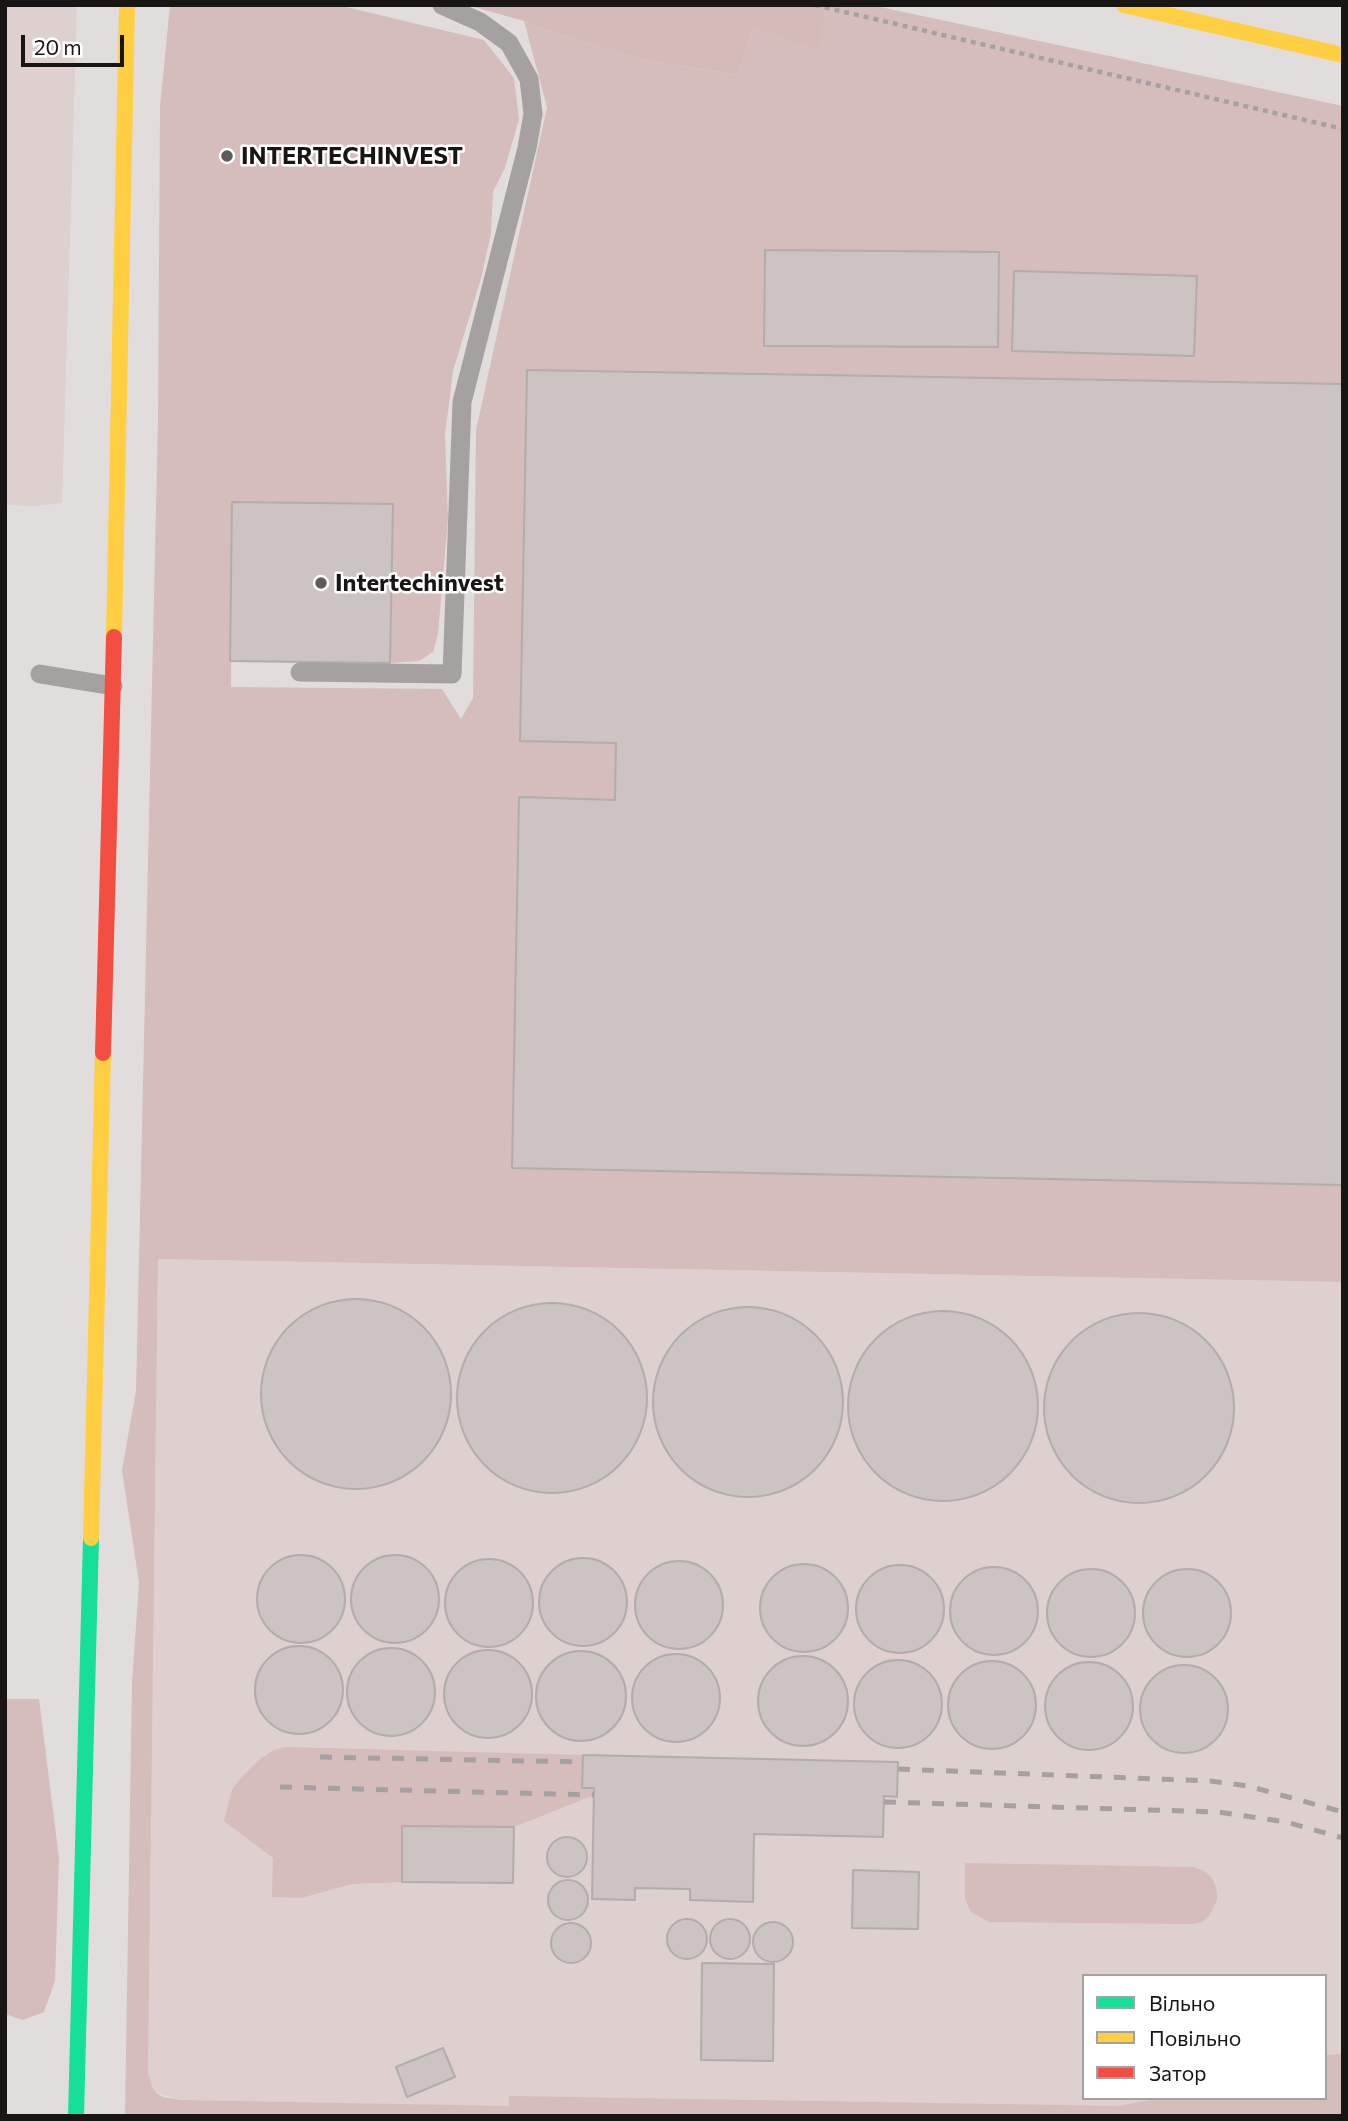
<!DOCTYPE html>
<html>
<head>
<meta charset="utf-8">
<style>
	body { margin:0 }
	#map { position:relative; width:1348px; height:2121px; overflow:hidden; background:#e2dddd; font-family:Commissioner,sans-serif }
	canvas { display:block }
	.frame { position:absolute; inset:0; border:7px solid #181515; pointer-events:none }
	.legend { position:absolute; left:1082px; top:1974px; width:245px; height:126px; box-sizing:border-box; background:#fff; border:2px solid #a3a1a1; margin:0; padding:9px 12px; list-style:none; font-size:21px; color:#181515 }
	.legend li { display:flex; align-items:center; gap:14px; height:35px }
	.legend b { width:35px; border:2px solid #a3a1a1 }
	.scale { position:absolute; left:21px; top:35px; width:103px; height:32px; box-sizing:border-box; border:4px solid #181515; border-top:0; padding-left:9px; font-size:21px; line-height:24px; white-space:nowrap; color:#181515; -webkit-text-stroke:5px #fff; paint-order:stroke }
</style>
</head>
<body>
<div id="map">
<canvas width="1348" height="2121"></canvas>
<div class="frame"></div>
<ul class="legend">
<li><b style="height:9px;background:#16e098"></b>Вільно</li>
<li><b style="height:9px;background:#ffcf43"></b>Повільно</li>
<li><b style="height:9px;background:#f24e42"></b>Затор</li>
</ul>
<div class="scale">20 m</div>
</div>
<script>
const context = document.querySelector('canvas').getContext('2d');
context.lineJoin = 'round';
function fill(path, color) {
  context.fillStyle = color;
  context.fill(path, 'evenodd');
}
function poly(rows) {
  const path = new Path2D();
  for (const r of rows) {
    if (r.length === 3) {
      path.moveTo(r[0] + r[2], r[1]);
      path.arc(r[0], r[1], r[2], 0, 2 * Math.PI);
      continue;
    }
    path.moveTo(r[0], r[1]);
    for (let i = 2; i < r.length; i += 2) path.lineTo(r[i], r[i + 1]);
  }
  return path;
}
function strokePath(path, color, width, dash) {
  context.strokeStyle = color;
  context.lineWidth = width;
  context.lineCap = dash ? 'butt' : 'round';
  context.setLineDash(dash || []);
  context.stroke(path);
}
function label(font, color, halo, rows, align = 'center') {
  context.font = font + ' Commissioner,sans-serif';
  context.lineWidth = 5;
  context.setLineDash([]);
  context.textBaseline = 'middle';
  context.strokeStyle = halo;
  context.fillStyle = color;
  for (const [text, x, y, turn = 0] of rows) {
    context.save();
    context.translate(x, y);
    context.rotate((+turn || 0) * Math.PI / 180);
    context.textAlign = isNaN(turn) ? turn : align;
    if (halo) context.strokeText(text, 0, 0);
    context.fillText(text, 0, 0);
    context.restore();
  }
}
fill(poly([
	[5,5,77,5,62,503,35,506,5,505],
	[158,1259,1343,1282,1343,2116,1008,2116,182,2100,156,2093,152,2087,148,2072],
	[1084,1976,1325,1976,1325,2098,1084,2098]
]), '#ddd0cf');
fill(poly([
	[170,5,338,5,484,40,514,78,519,119,505,168,493,192,491,233,482,275,453,371,445,435,448,518,438,634,433,652,419,661,390,663,392,504,232,502,231,687,442,689,461,719,473,698,476,430,547,107,524,21,546,30,643,60,738,75,753,29,818,48,826,5,871,5,1343,106,1343,384,528,370,520,741,616,743,615,800,519,798,512,1167,1343,1185,1343,1282,158,1259,148,2072,152,2087,156,2093,163,2097,182,2100,509,2106,509,2096,1119,2106,1162,2098,1325,2098,1325,2055,1343,2054,1343,2116,125,2116,132,1683,139,1583,122,1470,136,1391,158,420,160,107],
	[5,1699,39,1699,59,1858,55,1981,44,2012,23,2020,5,2014],
	[286,1747,583,1755,594,1788,594,1795,514,1827,403,1826,402,1882,352,1884,301,1898,272,1897,273,1858,224,1821,232,1790,239,1780,261,1758,274,1750],
	[965,1863,1194,1867,1204,1871,1212,1878,1217,1891,1217,1900,1209,1916,1202,1922,1192,1924,989,1922,971,1912,965,1899]
]), '#d4bdba');
fill(poly([
	[467,5,826,5,819,49,753,29,738,75,643,60,546,30,524,21]
]), '#d4bbb8');
const building = poly([
	[765,250,999,252,998,347,764,346,765,250],
	[1014,271,1197,276,1194,356,1012,351,1014,271],
	[527,370,1343,384,1343,1185,512,1168,519,797,615,800,616,743,520,741,527,370],
	[232,502,393,504,390,663,230,661,232,502],
	[356,1394,95],
	[552,1398,95],
	[748,1402,95],
	[943,1406,95],
	[1139,1408,95],
	[395,1599,44],
	[301,1599,44],
	[583,1602,44],
	[489,1603,44],
	[679,1605,44],
	[804,1608,44],
	[900,1609,44],
	[994,1611,44],
	[1091,1613,44],
	[1187,1613,44],
	[299,1690,44],
	[391,1692,44],
	[488,1694,44],
	[581,1696,45],
	[676,1698,44],
	[803,1701,45],
	[898,1704,44],
	[992,1705,44],
	[1089,1706,44],
	[1184,1709,44],
	[583,1755,898,1762,897,1797,884,1796,883,1837,754,1834,753,1902,690,1900,690,1889,635,1888,635,1900,592,1899,594,1788,582,1788,583,1755],
	[402,1826,514,1827,513,1883,402,1882,402,1826],
	[567,1857,20],
	[853,1870,919,1872,918,1929,852,1928,853,1870],
	[568,1900,20],
	[730,1939,20],
	[687,1939,20],
	[773,1942,20],
	[571,1943,20],
	[702,1963,774,1964,773,2061,701,2060,702,1963],
	[443,2048,455,2077,407,2097,396,2067,443,2048]
]);
fill(building, '#ccc4c2');
strokePath(building, '#b1adad', 2);
strokePath(poly([
	[815,5,1343,129]
]), '#a6a1a1', 4.5, [5, 5]);
strokePath(poly([
	[300,672,452,674,462,402,527,148,533,114,529,79,509,43,480,22,442,5],
	[40,674,113,686]
]), '#a6a1a1', 19);
strokePath(poly([
	[76,2116,91,1538]
]), '#16e098', 16);
strokePath(poly([
	[1124,5,1343,55],
	[114,637,127,5],
	[91,1538,103,1053]
]), '#ffcf43', 16);
strokePath(poly([
	[103,1053,114,637]
]), '#f24e42', 16);
strokePath(poly([
	[320,1757,583,1762],
	[898,1769,1210,1781,1248,1786,1343,1812],
	[280,1787,594,1795],
	[884,1802,1218,1812,1286,1822,1343,1838]
]), '#a6a1a1', 5, [12, 12]);
for (const [x, y, r, color] of [
	[227,156,7,"#5f5b5b"],
	[321,583,7,"#5f5b5b"]
]) {
  const dot = new Path2D();
  dot.arc(x, y, r, 0, 2 * Math.PI);
  context.fillStyle = color;
  context.fill(dot);
  strokePath(dot, '#fff', 2.5);
}
label('bold 24px', '#181515', '#fff', [
	["INTERTECHINVEST",241,156],
	["Intertechinvest",335,583]
], 'left');
</script>
</body>
</html>
